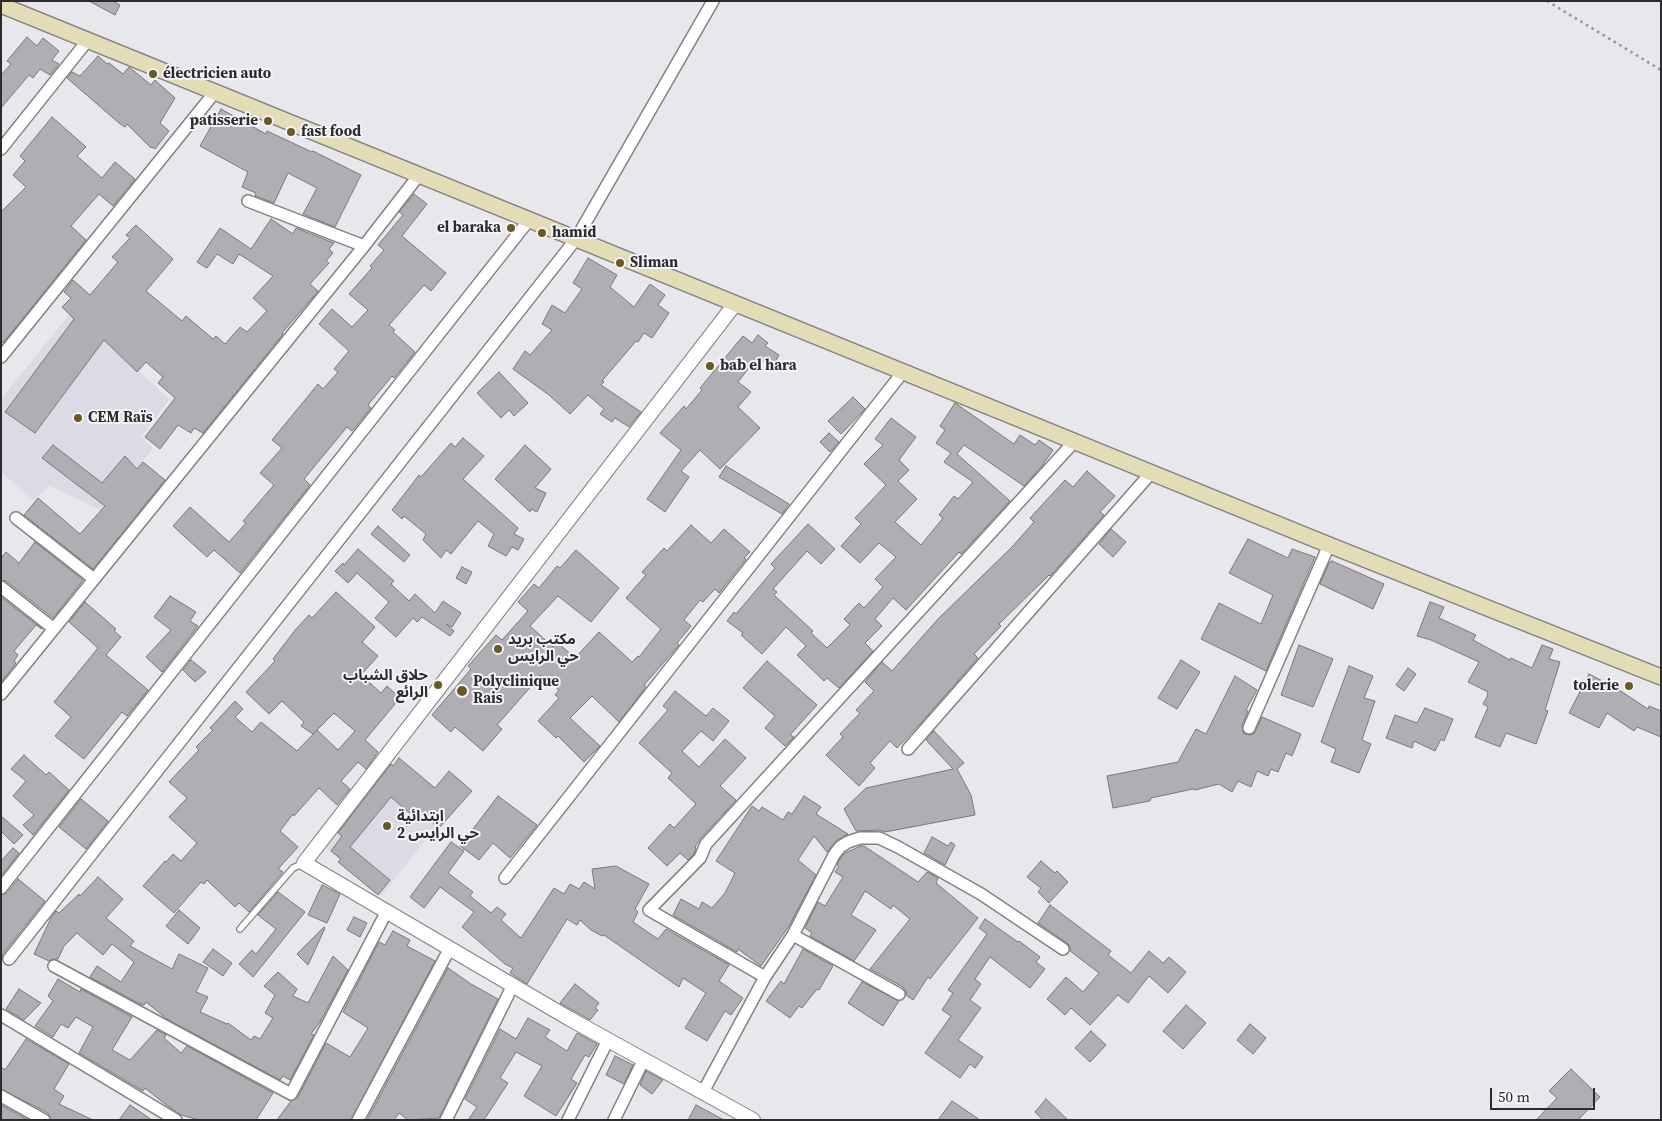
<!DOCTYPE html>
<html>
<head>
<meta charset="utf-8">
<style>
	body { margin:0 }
	#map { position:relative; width:1662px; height:1121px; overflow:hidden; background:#e8e7eb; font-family:"Source Serif 4",serif }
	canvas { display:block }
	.frame { position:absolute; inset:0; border:2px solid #2c2b2d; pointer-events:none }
	.scale { position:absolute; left:1490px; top:1088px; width:105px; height:22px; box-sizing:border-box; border:2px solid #2c2b2d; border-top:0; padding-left:6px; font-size:15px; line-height:18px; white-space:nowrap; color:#2c2b2d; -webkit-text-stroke:4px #f5f4f8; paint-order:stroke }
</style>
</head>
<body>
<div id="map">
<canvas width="1662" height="1121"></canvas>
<div class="frame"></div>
<div class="scale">50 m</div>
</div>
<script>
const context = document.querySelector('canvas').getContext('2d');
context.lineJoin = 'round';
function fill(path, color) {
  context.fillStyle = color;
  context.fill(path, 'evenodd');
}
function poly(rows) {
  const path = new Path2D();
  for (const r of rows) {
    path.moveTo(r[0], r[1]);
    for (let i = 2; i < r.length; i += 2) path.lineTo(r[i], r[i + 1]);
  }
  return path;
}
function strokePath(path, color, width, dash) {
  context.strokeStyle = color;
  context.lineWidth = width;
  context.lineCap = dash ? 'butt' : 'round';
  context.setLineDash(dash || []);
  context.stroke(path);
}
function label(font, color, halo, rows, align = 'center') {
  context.font = font + ' "Source Serif 4","Noto Sans Arabic",serif';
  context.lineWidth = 4;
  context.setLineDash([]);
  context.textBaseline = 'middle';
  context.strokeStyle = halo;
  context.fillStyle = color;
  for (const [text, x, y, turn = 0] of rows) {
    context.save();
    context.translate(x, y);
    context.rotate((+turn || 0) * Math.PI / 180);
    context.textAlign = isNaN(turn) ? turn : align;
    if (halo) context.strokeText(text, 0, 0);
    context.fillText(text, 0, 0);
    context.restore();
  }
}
fill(poly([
	[71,312,170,399,141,437,153,448,104,512,50,486,33,500,1,472,1,399],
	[389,761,451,808,381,896,323,845]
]), '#dedae5');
const building = poly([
	[89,1,113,1,120,5,115,15,89,1],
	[27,37,37,46,43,38,59,51,52,60,59,64,50,75,40,69,33,78,29,75,1,108,1,75,11,64,7,61,27,37],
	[98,56,107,64,109,63,123,74,129,67,151,85,155,80,175,98,160,123,169,131,155,149,152,147,151,148,127,124,125,127,119,123,67,78,72,72,80,76,98,56],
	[221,109,266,134,267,131,312,152,313,151,361,175,335,227,303,214,317,188,288,173,274,203,255,196,256,193,242,187,248,172,200,146,221,109],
	[52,117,86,147,77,156,102,178,115,162,135,179,113,206,99,194,71,226,86,240,3,343,1,341,1,212,26,187,13,175,25,161,20,156,52,117],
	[414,194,427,204,402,236,446,273,431,291,424,285,389,325,395,330,393,332,415,352,394,378,392,376,368,405,371,408,352,431,347,427,304,479,310,485,240,573,214,550,207,557,173,526,190,507,229,542,246,523,243,521,274,485,260,473,282,448,272,440,318,384,323,389,338,372,334,369,349,351,319,324,332,309,352,327,368,310,349,294,372,268,370,266,384,250,378,245,403,215,399,212,414,194],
	[271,219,293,234,296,228,334,243,329,249,333,253,326,261,329,263,310,284,318,291,282,333,283,334,203,433,194,428,191,433,178,425,160,449,145,437,175,398,158,383,163,377,146,362,137,372,104,340,35,433,5,412,74,319,62,307,71,298,64,292,73,280,90,295,118,262,112,257,130,238,126,235,136,225,173,259,146,291,182,321,186,316,213,339,216,336,225,344,240,327,247,332,267,311,253,298,273,276,239,254,233,264,217,254,207,268,197,262,220,228,251,249,271,219],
	[588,258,617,275,610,287,634,307,650,284,665,295,658,305,669,313,652,338,644,333,638,342,636,341,602,381,604,382,601,385,641,412,629,427,615,418,612,422,600,414,604,409,588,395,570,414,549,395,513,369,525,351,530,355,552,330,542,324,552,305,565,313,582,289,573,283,588,258],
	[758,335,768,343,765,346,779,355,773,366,757,357,738,382,751,392,738,407,760,428,720,469,700,450,681,471,689,477,665,512,647,499,681,450,660,433,684,406,686,409,702,390,700,388,743,336,752,343,758,335],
	[499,372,528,403,514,416,509,410,501,418,477,393,499,372],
	[853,397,865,409,841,434,828,421,853,397],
	[955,403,1014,444,1020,435,1035,445,1039,440,1053,450,1042,466,1024,486,964,445,957,454,1010,501,961,554,959,552,906,610,893,598,875,619,882,626,865,643,873,651,839,688,827,678,824,681,797,655,806,646,786,627,762,654,741,635,743,633,727,621,734,612,736,614,775,568,771,564,808,524,835,549,821,564,807,551,773,589,777,592,774,595,813,631,811,633,827,648,850,625,844,619,859,603,864,608,883,587,875,579,896,557,879,543,860,563,841,546,861,524,855,518,886,485,864,464,883,445,875,439,891,418,916,437,899,460,909,470,898,481,917,499,895,522,921,545,943,518,939,515,954,496,958,499,973,482,944,462,951,453,936,443,945,430,940,426,955,403],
	[829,433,839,442,830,452,820,442,829,433],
	[463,438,484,456,463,479,518,528,514,534,524,539,518,550,512,547,506,556,488,546,494,534,478,521,451,554,446,550,441,558,423,540,426,534,404,516,402,519,392,510,419,475,421,477,451,443,455,447,463,438],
	[53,445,102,483,125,456,137,469,143,462,165,480,93,569,24,515,38,498,80,534,105,506,42,458,53,445],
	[525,445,551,469,535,488,546,493,537,512,531,509,530,512,495,479,525,445],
	[726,466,789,504,782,514,719,477,726,466],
	[1087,471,1115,496,1100,512,1104,515,1050,576,1049,575,999,624,1001,626,974,654,978,658,919,725,897,748,890,741,870,763,875,768,859,786,826,755,843,737,840,734,860,713,856,710,874,691,865,682,882,662,892,671,938,619,1012,547,1034,522,1030,518,1065,480,1073,487,1087,471],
	[691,525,711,543,724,529,750,552,744,558,746,559,719,593,715,589,703,602,700,600,684,620,691,626,677,643,679,645,644,685,646,687,619,722,592,696,570,718,600,746,584,762,558,736,556,738,538,721,559,698,555,695,559,690,541,675,497,725,502,729,483,751,455,727,451,732,432,715,471,669,468,666,496,635,502,640,528,611,518,602,534,584,539,588,557,566,560,568,576,550,619,588,591,622,558,596,530,626,553,647,557,642,575,658,599,632,632,662,638,656,639,657,661,629,626,598,646,575,642,572,664,548,667,551,691,525],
	[378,526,410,555,404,562,371,534,378,526],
	[1111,529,1126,542,1113,557,1099,544,1111,529],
	[1248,539,1288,558,1292,549,1315,557,1266,671,1201,639,1219,603,1261,624,1273,595,1229,573,1248,539],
	[35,542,83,580,53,618,6,581,1,580,1,558,6,552,19,563,35,542],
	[358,549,394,581,391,584,409,601,415,594,435,613,443,601,461,613,452,627,446,624,454,631,450,636,422,617,417,622,413,618,396,637,375,618,389,602,357,573,348,583,335,571,343,563,344,565,358,549],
	[1332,561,1384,584,1373,609,1320,584,1329,563,1332,561],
	[462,567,472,572,466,584,456,578,462,567],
	[336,592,375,627,362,642,378,656,361,675,381,693,387,686,400,698,365,740,378,752,366,769,358,762,341,781,350,789,337,805,319,788,294,816,293,814,280,831,298,847,278,869,283,872,249,912,239,903,235,907,207,880,204,884,201,882,174,913,143,886,165,861,166,862,173,854,181,861,197,843,169,817,187,798,169,782,199,750,196,747,213,730,210,728,235,701,243,709,235,717,252,732,261,722,297,751,317,730,338,750,355,731,334,713,313,734,301,726,304,722,282,701,269,714,246,692,275,661,273,659,296,629,309,615,312,618,336,592],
	[170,596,196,612,190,621,198,626,162,672,146,657,171,630,154,617,170,596],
	[1,597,42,629,36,625,14,651,18,655,14,661,16,663,1,682,1,597],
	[85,602,116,629,114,631,121,637,106,655,148,690,127,716,122,712,84,759,55,736,71,717,54,702,98,648,69,622,85,602],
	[1430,602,1444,607,1439,618,1476,635,1473,640,1510,660,1511,658,1532,668,1542,645,1553,649,1549,659,1560,662,1545,710,1548,711,1536,744,1506,733,1500,747,1475,737,1488,707,1483,704,1488,695,1487,694,1488,692,1468,682,1479,662,1431,640,1417,636,1430,602],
	[1299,645,1333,659,1313,707,1281,695,1299,645],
	[191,660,206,672,195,682,183,670,191,660],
	[1181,660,1200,672,1177,709,1158,698,1181,660],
	[767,661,817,705,790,735,794,737,785,746,765,728,775,716,743,688,767,661],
	[1349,666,1373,676,1364,698,1375,701,1362,740,1371,744,1359,773,1331,762,1336,749,1321,742,1349,666],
	[1408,668,1416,674,1404,691,1396,685,1408,668],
	[1589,674,1616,688,1648,709,1649,706,1661,711,1661,737,1637,727,1634,731,1607,713,1599,728,1569,713,1589,674],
	[1235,676,1257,690,1246,710,1248,711,1242,725,1243,733,1249,735,1254,734,1262,717,1301,734,1292,756,1286,753,1278,772,1271,769,1268,776,1257,771,1251,787,1238,781,1232,792,1219,784,1195,790,1193,789,1151,798,1150,801,1113,808,1107,776,1178,762,1196,729,1206,734,1235,676],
	[675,691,706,716,713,708,729,721,713,741,701,731,682,751,699,767,725,739,746,758,720,786,736,800,700,839,695,847,696,848,694,854,688,860,680,853,667,866,648,848,670,824,674,828,696,804,668,778,672,773,639,743,668,710,663,706,675,691],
	[1425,708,1453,719,1444,741,1441,739,1435,751,1414,741,1412,748,1386,738,1395,715,1417,723,1425,708],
	[934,731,964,763,957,769,971,795,975,815,885,832,879,830,856,831,844,809,866,788,953,769,926,740,934,731],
	[24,755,46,775,49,772,69,790,33,835,23,825,34,815,13,796,26,781,11,769,24,755],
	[399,758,435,788,449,771,472,791,439,828,425,816,420,822,391,797,350,847,390,880,378,895,338,862,341,859,331,851,342,836,338,833,391,764,393,766,399,758],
	[498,796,537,825,510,858,493,843,479,860,460,846,498,796],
	[804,796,821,807,816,814,848,834,836,841,827,852,814,836,798,860,816,875,789,926,761,966,738,949,737,952,673,915,681,899,699,909,702,902,712,908,725,893,735,873,716,861,752,806,759,811,762,807,783,820,788,812,792,814,804,796],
	[81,799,108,821,86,849,59,827,81,799],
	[1,816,23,835,14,844,1,831,1,816],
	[932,837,948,846,951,842,955,845,945,865,924,853,932,837],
	[451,842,464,851,448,873,473,892,470,896,491,913,497,907,506,914,501,920,521,938,554,888,564,894,570,884,579,889,584,882,595,889,592,869,616,866,649,884,635,909,638,912,633,922,658,939,666,929,729,965,719,981,743,998,731,1015,725,1011,707,1041,685,1028,706,993,683,978,679,987,604,935,602,936,591,930,580,920,577,925,567,919,527,984,510,973,513,968,505,964,462,927,474,912,440,887,424,908,410,897,451,842],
	[861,846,864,846,918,882,927,872,938,878,936,883,978,918,930,979,928,977,913,1000,906,995,906,991,903,987,870,969,910,919,893,905,891,909,865,891,851,915,876,930,854,961,810,936,812,933,805,928,818,902,825,906,843,877,835,872,839,866,837,865,840,859,845,853,861,846],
	[13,848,19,853,1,876,1,861,13,848],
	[1041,861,1055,873,1057,871,1068,882,1049,903,1038,892,1041,888,1027,877,1041,861],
	[98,877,123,899,106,918,134,941,130,946,172,969,179,954,208,968,196,992,208,997,200,1012,227,1024,228,1023,251,1040,254,1036,260,1039,273,1018,265,1013,275,995,264,986,278,972,297,989,293,996,308,1003,333,956,348,970,320,1022,311,1034,314,1035,290,1080,283,1076,280,1080,167,1019,146,1002,144,1005,140,1004,90,977,97,966,121,982,134,962,112,944,103,955,77,933,64,946,58,959,53,959,49,961,34,954,51,918,56,911,59,913,79,894,80,896,98,877],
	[18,879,45,901,3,954,1,960,1,895,7,893,18,879],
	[322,885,340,894,327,923,308,915,322,885],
	[278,892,305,912,253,977,239,964,252,950,256,954,276,929,258,915,278,892],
	[1050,905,1111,951,1108,955,1131,973,1149,951,1163,963,1169,957,1186,972,1168,993,1149,976,1128,1003,1118,995,1090,1025,1071,1008,1065,1015,1047,999,1066,977,1083,992,1099,973,1070,951,1070,946,1067,943,1038,923,1050,905],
	[179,910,200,928,188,944,166,926,179,910],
	[354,917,367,923,360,937,347,930,354,917],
	[985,919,1018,942,1019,941,1040,957,1036,962,1045,969,1030,988,990,957,975,979,981,984,970,1000,981,1008,958,1040,983,1057,975,1068,970,1064,960,1078,925,1053,951,1016,942,1010,953,993,948,990,987,934,979,928,985,919],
	[324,927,325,928,308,965,297,954,324,927],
	[393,931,410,940,407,946,435,961,351,1120,277,1120,291,1101,298,1097,326,1043,350,1057,368,1028,343,1012,379,942,385,945,393,931],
	[213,949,232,963,223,976,203,962,213,949],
	[803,949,833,966,819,990,817,989,802,1008,799,1006,790,1018,766,1001,781,981,784,984,803,949],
	[448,968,471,984,498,999,439,1118,408,1120,399,1113,394,1120,367,1120,448,968],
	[58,979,80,992,81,989,132,1017,112,1050,130,1060,157,1030,166,1035,164,1038,181,1053,187,1046,273,1093,256,1120,199,1120,181,1115,165,1104,145,1088,143,1091,79,1053,93,1027,76,1017,68,1028,61,1024,53,1037,35,1026,53,1001,48,996,58,979],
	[862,982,899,1001,883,1026,848,1003,862,982],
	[575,984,599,1003,595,1008,598,1010,590,1020,560,1003,575,984],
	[19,989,41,1003,24,1020,6,1009,19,989],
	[1186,1005,1206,1023,1183,1049,1163,1031,1186,1005],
	[528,1018,550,1030,545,1037,567,1051,577,1033,597,1044,589,1057,585,1055,571,1079,577,1083,556,1116,524,1096,542,1066,516,1052,500,1078,508,1083,484,1120,468,1120,477,1107,465,1099,500,1029,516,1039,528,1018],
	[1250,1024,1266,1038,1253,1054,1237,1040,1250,1024],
	[1091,1031,1106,1045,1090,1062,1075,1048,1091,1031],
	[26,1039,69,1064,54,1089,64,1096,59,1104,93,1120,51,1120,48,1113,1,1089,1,1067,5,1070,26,1039],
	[615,1056,633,1065,624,1084,606,1075,615,1056],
	[1571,1069,1600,1097,1578,1120,1536,1120,1557,1098,1549,1091,1571,1069],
	[646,1071,663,1080,652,1094,640,1085,646,1071],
	[1046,1099,1068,1120,1043,1120,1035,1112,1046,1099],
	[952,1101,980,1120,938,1120,952,1101],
	[1,1105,28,1120,1,1120,1,1105],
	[130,1105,152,1120,119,1120,130,1105],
	[696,1105,724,1120,688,1120,696,1105]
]);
fill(building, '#b0aeb2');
strokePath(building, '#79787b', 1);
const service = poly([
	[240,929,293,868,304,863]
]);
const minor = poly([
	[1,149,88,40],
	[248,201,364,246],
	[1,357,215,92],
	[16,518,94,579],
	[1,587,54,629],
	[1,694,364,246,419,175],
	[1249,728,1329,545],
	[908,749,1151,473],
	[505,878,903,372],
	[1,888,529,220],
	[793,935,899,994],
	[9,959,576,239,713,1],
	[54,966,291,1094,387,911],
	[765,977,649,910,700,858,706,844,1074,442],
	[1,1015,176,1120],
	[703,1092,765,977,793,935,834,855,840,847,848,842,860,838,879,838,898,847,981,894,1063,949],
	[1,1096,44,1120],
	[358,1120,450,948],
	[446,1120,513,985],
	[568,1120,608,1040],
	[614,1120,644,1059]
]);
const tertiary = poly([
	[735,304,304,863,570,1019,753,1120]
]);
const secondary = poly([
	[1,5,1329,545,1661,677]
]);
strokePath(service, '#838185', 8);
strokePath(minor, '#838185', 14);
strokePath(tertiary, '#838185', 16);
strokePath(secondary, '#838185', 18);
strokePath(poly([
	[1547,1,1661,70]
]), '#949396', 2.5, [2.5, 4]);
strokePath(service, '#fff', 5.5);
strokePath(minor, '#fff', 11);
strokePath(tertiary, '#fff', 14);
strokePath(secondary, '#e4dcb6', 15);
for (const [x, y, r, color] of [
	[153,74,5,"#685a27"],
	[268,121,5,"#685a27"],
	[291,132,5,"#685a27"],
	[511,228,5,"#685a27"],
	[542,233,5,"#685a27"],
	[620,263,5,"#685a27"],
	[710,366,5,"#685a27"],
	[78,418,5,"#685a27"],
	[498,649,5,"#685a27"],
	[438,685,5,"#685a27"],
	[1629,686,5,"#685a27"],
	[462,691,6,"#685a27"],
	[387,826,5,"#685a27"]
]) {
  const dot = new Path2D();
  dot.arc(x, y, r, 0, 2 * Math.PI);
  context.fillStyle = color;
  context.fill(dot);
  strokePath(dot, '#f5f4f8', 2);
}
label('bold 15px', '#2c2b2d', '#f5f4f8', [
	["électricien auto",163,74],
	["patisserie",258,121,"right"],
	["fast food",301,132],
	["el baraka",501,228,"right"],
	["hamid",552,233],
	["Sliman",630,263],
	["bab el hara",720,366],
	["CEM Raïs",88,418],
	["مكتب بريد",508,640],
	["حي الرايس",508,657],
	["حلاق الشباب",428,676,"right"],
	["الرائع",428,693,"right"],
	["Polyclinique",473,682],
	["Rais",473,699],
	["tolerie",1619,686,"right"],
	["ابتدائية",397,817],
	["حي الرايس 2",397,834]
], 'left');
</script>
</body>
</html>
